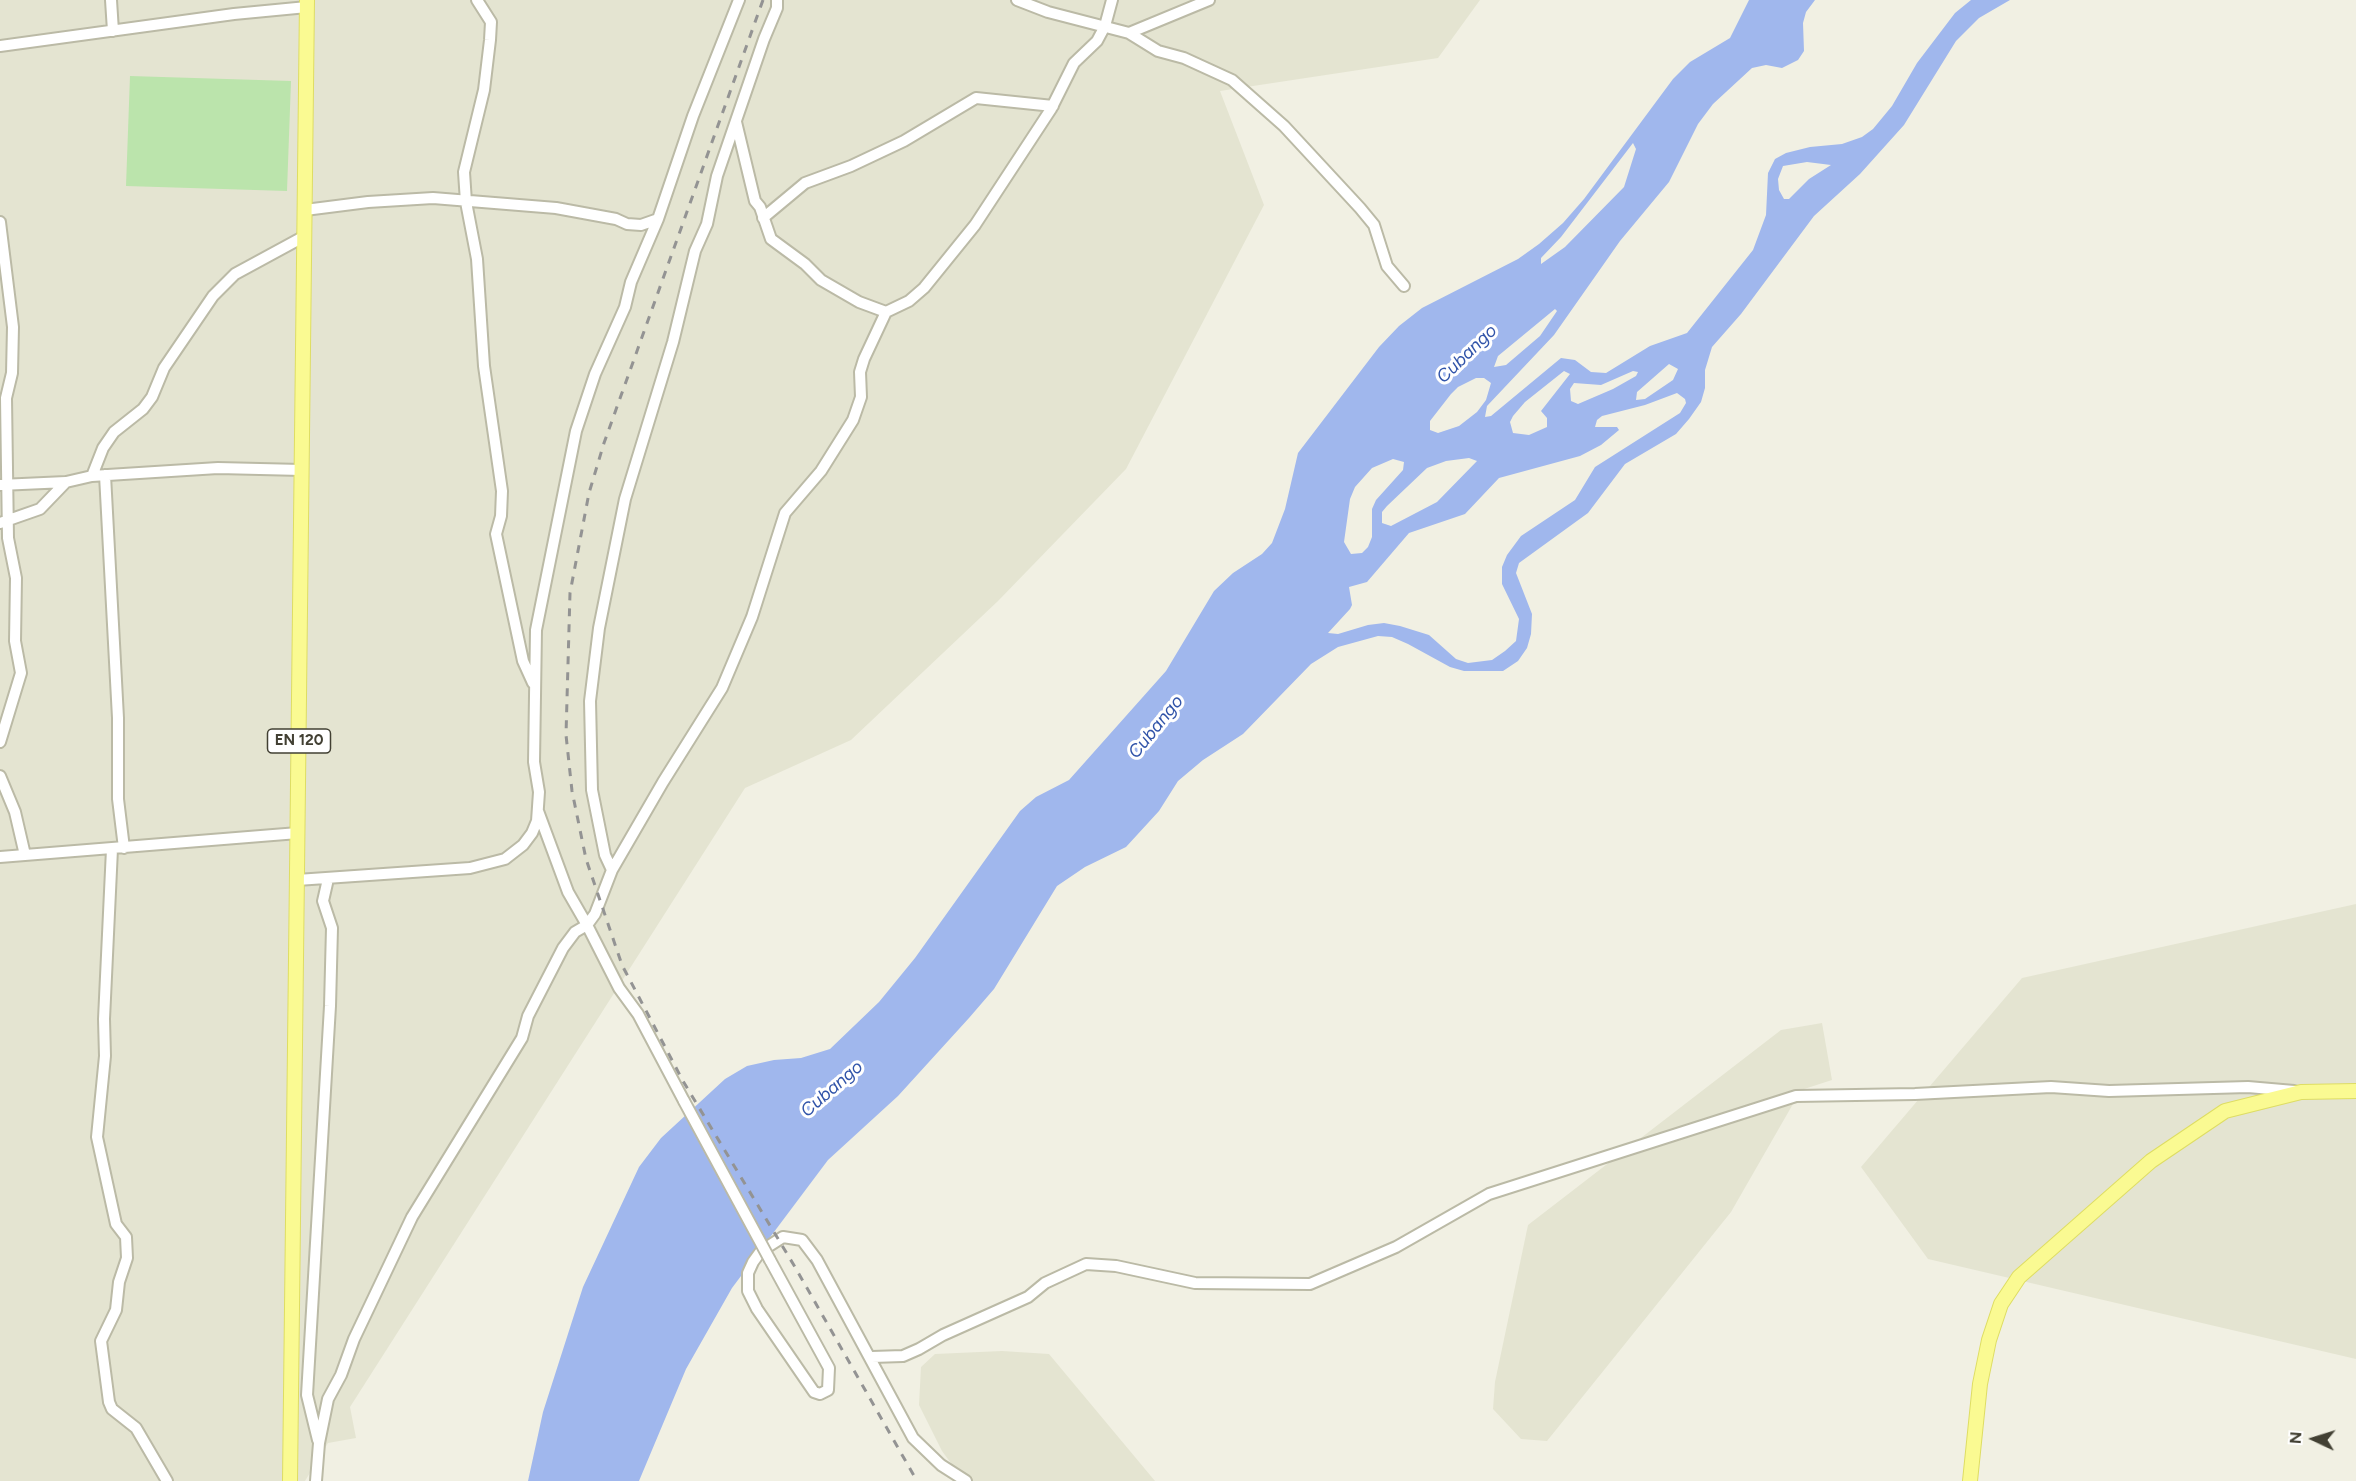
<!DOCTYPE html>
<html>
<head>
<meta charset="utf-8">
<style>
	body { margin:0 }
	#map { position:relative; width:2356px; height:1481px; overflow:hidden; background:#f1f0e3; font-family:Figtree,sans-serif }
	canvas { display:block }
	.north { position:absolute; left:2284px; top:1409px; width:60px; height:60px; -webkit-text-stroke:4px #fff; paint-order:stroke; rotate:274deg; font-size:16px; font-weight:700; line-height:24px; text-align:center; color:#424033 }
	.north::after { content:''; display:block; margin:auto; width:21px; height:27px; background:#424033; clip-path:polygon(50% 0,100% 100%,50% 72%,0 100%) }
</style>
</head>
<body>
<div id="map">
<canvas width="2356" height="1481"></canvas>
<div class="north">N</div>
</div>
<script>
const context = document.querySelector('canvas').getContext('2d');
context.lineJoin = 'round';
function fill(path, color) {
  context.fillStyle = color;
  context.fill(path, 'evenodd');
}
function poly(rows) {
  const path = new Path2D();
  for (const r of rows) {
    path.moveTo(r[0], r[1]);
    for (let i = 2; i < r.length; i += 2) path.lineTo(r[i], r[i + 1]);
  }
  return path;
}
function strokePath(path, color, width, dash) {
  context.strokeStyle = color;
  context.lineWidth = width;
  context.lineCap = dash ? 'butt' : 'round';
  context.setLineDash(dash || []);
  context.stroke(path);
}
function label(font, color, halo, rows, align = 'center') {
  context.font = font + ' Figtree,sans-serif';
  context.lineWidth = 6;
  context.setLineDash([]);
  context.textBaseline = 'middle';
  context.strokeStyle = halo;
  context.fillStyle = color;
  for (const [text, x, y, turn = 0] of rows) {
    context.save();
    context.translate(x, y);
    context.rotate((+turn || 0) * Math.PI / 180);
    context.textAlign = isNaN(turn) ? turn : align;
    if (halo) context.strokeText(text, 0, 0);
    context.fillText(text, 0, 0);
    context.restore();
  }
}
fill(poly([
	[0,0,1480,0,1438,58,1220,91,1264,205,1126,469,998,601,851,740,745,788,350,1407,356,1438,328,1443,305,1481,0,1481],
	[2356,904,2356,1359,1928,1259,1861,1167,2022,978],
	[1822,1023,1832,1080,1801,1090,1731,1212,1547,1441,1521,1439,1493,1409,1495,1382,1528,1225,1781,1030],
	[1002,1351,1049,1354,1155,1481,964,1481,942,1451,919,1405,921,1367,935,1354]
]), '#e4e4d1');
fill(poly([
	[130,76,291,81,287,191,126,186]
]), '#bbe4ac');
fill(poly([
	[1749,0,1815,0,1806,12,1803,23,1804,51,1798,60,1782,68,1766,65,1752,68,1713,104,1698,124,1669,182,1620,241,1554,335,1487,406,1485,417,1491,416,1561,358,1575,360,1591,372,1606,373,1650,346,1687,333,1753,250,1766,215,1768,173,1775,159,1786,153,1810,147,1842,144,1862,137,1873,129,1892,106,1917,63,1955,13,1971,0,2010,0,1979,18,1956,41,1904,125,1860,174,1814,216,1741,314,1712,347,1705,370,1705,388,1701,402,1689,419,1676,434,1625,464,1588,513,1519,563,1516,573,1532,614,1531,634,1527,648,1518,661,1503,671,1464,671,1450,667,1408,644,1392,637,1378,636,1338,647,1311,664,1243,734,1203,760,1178,781,1159,811,1126,847,1085,867,1057,886,994,989,969,1018,898,1096,828,1160,732,1288,686,1369,639,1481,528,1481,543,1412,583,1287,639,1167,661,1138,725,1079,747,1066,774,1060,801,1058,830,1049,879,1002,915,958,1020,811,1036,797,1069,780,1166,671,1214,591,1233,573,1262,554,1272,543,1285,509,1298,453,1379,347,1399,326,1422,308,1518,259,1539,244,1563,223,1584,199,1673,79,1690,62,1730,38],
	[1633,143,1636,149,1624,187,1565,247,1541,264,1541,258,1561,237],
	[1807,162,1831,165,1809,179,1789,199,1784,199,1779,190,1778,179,1783,166],
	[1555,309,1557,311,1540,336,1506,365,1494,367,1498,356],
	[1669,364,1678,369,1673,380,1645,399,1636,400,1637,392],
	[1564,371,1570,374,1541,411,1547,418,1547,427,1529,435,1513,433,1510,422,1513,416,1525,402],
	[1633,371,1638,372,1636,376,1613,389,1578,404,1571,401,1570,389,1574,383,1601,385],
	[1476,378,1484,378,1491,383,1486,400,1477,412,1459,426,1438,433,1430,430,1430,421,1451,394,1458,387],
	[1677,393,1685,399,1686,403,1680,413,1595,467,1575,500,1521,536,1507,555,1502,567,1502,584,1519,619,1516,641,1505,651,1492,660,1468,663,1456,659,1429,635,1400,626,1384,623,1368,625,1338,634,1328,633,1350,609,1352,605,1349,587,1367,582,1409,533,1465,514,1499,478,1580,456,1601,445,1619,430,1617,427,1595,427,1597,420,1602,416,1645,405],
	[1469,458,1477,461,1437,502,1391,526,1382,523,1382,512,1387,506,1427,468,1446,461],
	[1393,459,1404,462,1403,470,1376,500,1372,509,1372,537,1368,547,1362,553,1351,554,1344,542,1350,499,1355,487,1372,468]
]), '#a0b7ed');
const minor = poly([
	[111,0,113,31],
	[477,0,491,22,490,40,484,90,464,172,466,202,477,259,484,366,502,491,501,516,496,534,523,661,533,683],
	[1017,0,1048,12,1129,33,1158,51,1184,58,1232,80,1284,126,1360,208,1374,225,1387,266,1404,286],
	[1129,33,1209,0],
	[0,46,234,14,307,7],
	[305,210,368,202,433,198,556,208,616,219,627,224,641,225,658,219],
	[763,218,805,183,851,166,904,141,976,98,1053,106],
	[0,222,13,327,12,373,6,398,8,538,16,578,15,641,21,673,0,742],
	[886,312,909,301,924,288,975,225,1051,109,1074,63,1097,41,1105,26,1112,0],
	[105,475,118,718,118,799,124,848],
	[92,476,103,448,114,432,143,409,152,397,164,368,213,296,235,274,305,236],
	[0,485,66,482,92,476,218,468,302,470],
	[0,523,40,509,66,482],
	[0,776,15,812,25,855],
	[112,849,104,1019,105,1056,97,1137,116,1224,126,1237,127,1258,119,1282,116,1310,101,1341,109,1402,112,1409,136,1428,167,1481],
	[0,857,298,833],
	[612,870,663,782,722,688,752,617,785,513,821,471,853,420,861,397,860,372,864,359,886,312,859,302,821,280,805,264,771,239,760,207,755,201,736,122],
	[297,880,470,868,505,859,523,845,532,833,537,821,539,792,534,762,536,630,576,431,595,374,625,307,631,282,658,219,693,116,739,0],
	[684,1101,638,1014,619,988,587,925,595,914,612,870,605,855,592,790,590,701,599,628,625,499,673,342,695,251,707,224,717,176,764,39,777,8,777,0],
	[770,1260,829,1368,828,1390,820,1394,814,1392,757,1309,748,1291,748,1273,753,1262,761,1251,783,1237,802,1240,817,1260,913,1438,941,1465,966,1481],
	[872,1357,903,1356,919,1349,943,1335,1028,1297,1045,1283,1086,1264,1116,1266,1195,1283,1310,1284,1396,1247,1489,1194,1796,1096,1915,1094,2051,1087,2109,1091,2248,1087,2294,1091],
	[318,1440,307,1395,330,1006,332,928,323,901,328,879],
	[316,1481,319,1443,328,1399,341,1375,354,1339,412,1217,522,1038,528,1016,563,948,575,932,587,925,568,892,538,811]
]);
const major = poly([
	[290,1481,307,0],
	[1970,1481,1980,1384,1989,1340,2001,1304,2019,1277,2151,1161,2225,1111,2301,1092,2356,1091]
]);
strokePath(minor, '#bbbaa6', 14);
strokePath(major, '#dedd63', 16);
strokePath(minor, '#fff', 10);
strokePath(major, '#fafa92', 14);
strokePath(poly([
	[763,0,604,443,589,493,570,593,566,735,572,791,586,859,622,965,683,1081,795,1267,917,1481]
]), '#939393', 3, [8, 8]);
const minorBridge = poly([
	[684,1101,770,1260]
]);
strokePath(minorBridge, '#bbbaa6', 14, []);
strokePath(minorBridge, '#fff', 10);
for (const [x, y, w] of [
	[299,741,63]
]) {
  const box = new Path2D();
  box.roundRect(x - w / 2, y - 12, w, 24, 4.5);
  context.fillStyle = '#fff';
  context.fill(box);
  strokePath(box, '#424033', 1.5);
}
label('bold 15px', '#424033', null, [
	["EN 120",299,741]
]);
label('italic 18px', '#3154a9', '#fff', [
	["Cubango",1467,354,-44],
	["Cubango",1156,727,-51],
	["Cubango",832,1089,-41]
]);
</script>
</body>
</html>
